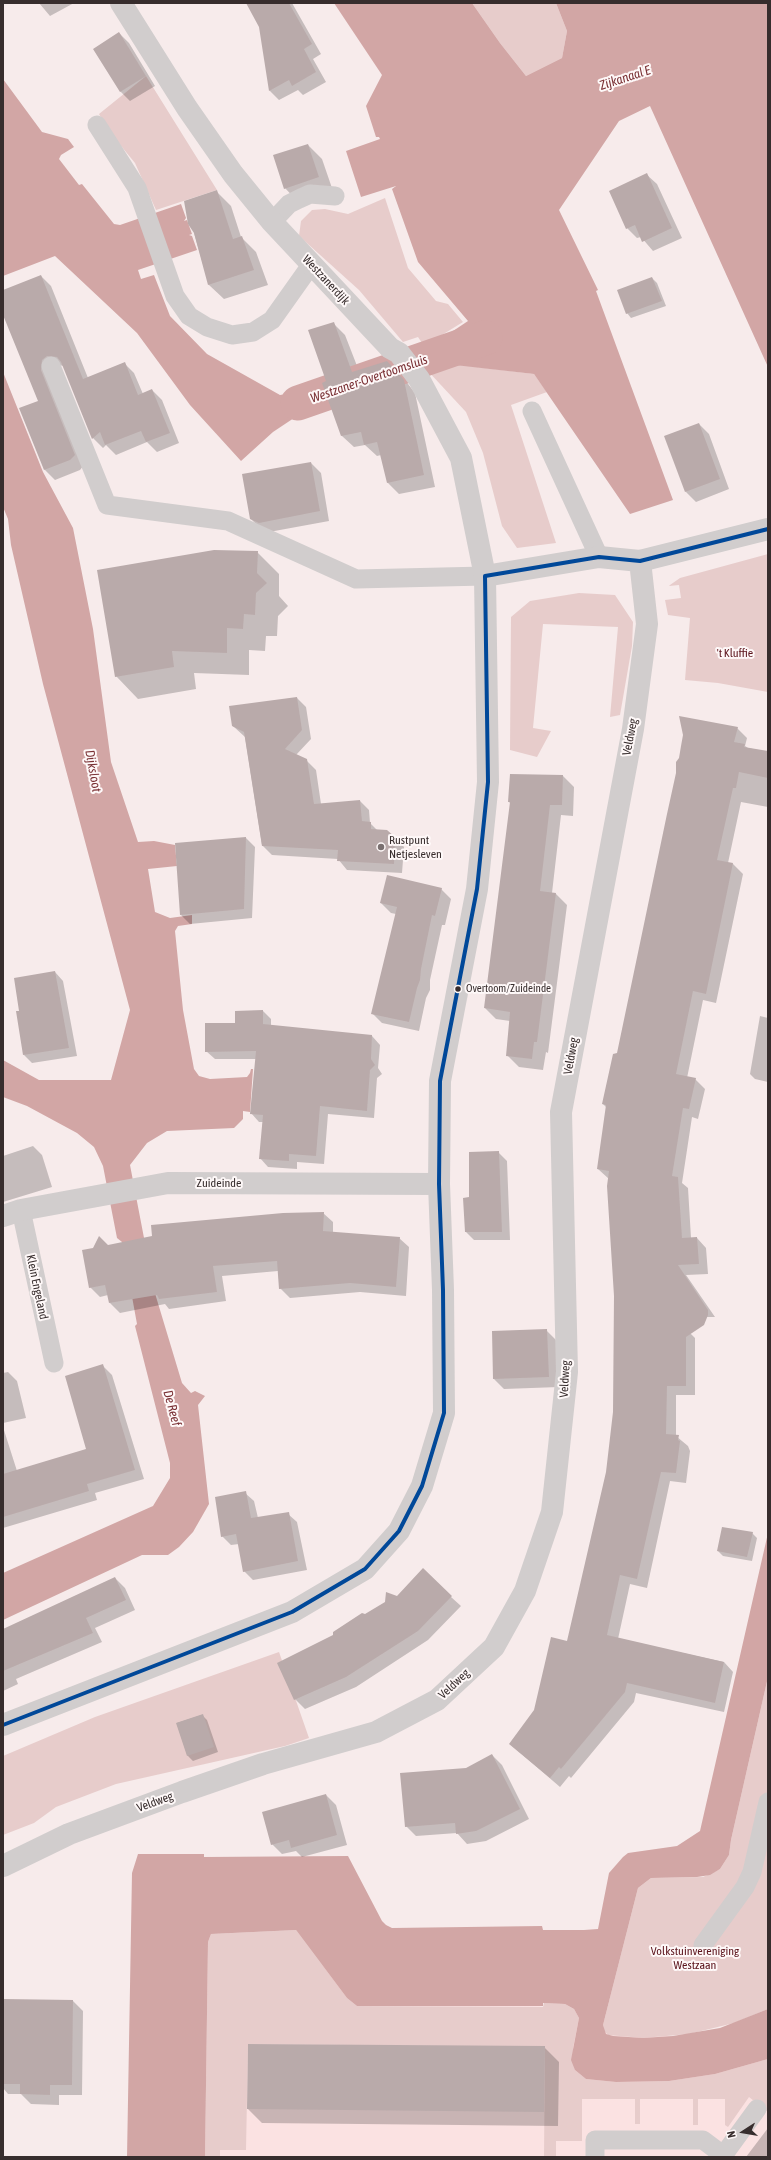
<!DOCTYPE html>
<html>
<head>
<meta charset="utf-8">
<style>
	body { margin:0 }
	#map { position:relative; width:771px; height:2160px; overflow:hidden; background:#f7ebeb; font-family:"Asap Condensed",sans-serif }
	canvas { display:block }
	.frame { position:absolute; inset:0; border:4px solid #372d2d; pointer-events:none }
	.north { position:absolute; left:723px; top:2112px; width:40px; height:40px; -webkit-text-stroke:3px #fef8f8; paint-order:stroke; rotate:258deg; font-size:11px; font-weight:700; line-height:16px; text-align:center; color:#372d2d }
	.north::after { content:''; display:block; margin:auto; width:14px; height:18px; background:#372d2d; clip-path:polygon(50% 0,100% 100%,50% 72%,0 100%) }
</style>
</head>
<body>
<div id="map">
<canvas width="771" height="2160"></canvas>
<div class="frame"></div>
<div class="north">N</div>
</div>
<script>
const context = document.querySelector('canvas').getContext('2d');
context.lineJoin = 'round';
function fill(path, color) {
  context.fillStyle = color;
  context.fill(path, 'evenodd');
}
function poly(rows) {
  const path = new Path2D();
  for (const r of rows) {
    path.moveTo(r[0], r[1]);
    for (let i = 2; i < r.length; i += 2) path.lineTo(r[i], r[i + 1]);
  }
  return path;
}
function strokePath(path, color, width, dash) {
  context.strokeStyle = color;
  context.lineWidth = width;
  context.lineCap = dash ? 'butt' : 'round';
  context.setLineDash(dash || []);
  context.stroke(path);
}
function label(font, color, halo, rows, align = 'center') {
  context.font = font + ' "Asap Condensed",sans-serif';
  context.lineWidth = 4;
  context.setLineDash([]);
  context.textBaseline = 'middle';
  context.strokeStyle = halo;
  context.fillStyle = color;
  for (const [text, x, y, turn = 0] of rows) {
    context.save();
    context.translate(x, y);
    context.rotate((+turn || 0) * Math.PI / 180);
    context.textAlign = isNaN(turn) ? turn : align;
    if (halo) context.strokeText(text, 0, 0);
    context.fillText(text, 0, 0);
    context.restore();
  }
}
fill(poly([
	[208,1942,544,2007,544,2003,763,2061,768,2059,768,2157,205,2157]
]), '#fbe2e2');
fill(poly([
	[472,3,556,3,567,31,562,58,526,76,500,43],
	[146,76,217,190,156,210,135,163,108,130,99,114],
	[385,198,408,268,436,301,448,304,463,322,424,346,418,337,403,342,359,290,299,236,301,221,312,210,325,209,348,214],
	[445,363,534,374,547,392,511,405,556,543,517,548,502,526,483,453,466,412,427,370],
	[768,554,768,692,718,683,685,680,690,618,668,615,665,600,681,598,679,585,669,586,670,585,680,578],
	[579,593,615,595,633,622,632,646,620,715,610,717,618,627,543,624,533,728,551,731,537,757,510,750,511,617,530,601],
	[279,1652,309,1738,285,1746,116,1784,56,1807,34,1823,3,1835,3,1756,95,1717],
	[768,1677,768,2009,734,2023,689,2034,643,2038,608,2035,604,2031,603,2025,638,1888,651,1878,703,1877,720,1869,729,1855,731,1840],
	[296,1930,347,1998,357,2006,543,2007,544,2003,565,2004,574,2009,579,2018,573,2048,575,2070,586,2079,616,2082,669,2081,715,2074,768,2059,768,2112,749,2097,728,2127,725,2125,725,2099,698,2099,698,2125,693,2125,693,2099,640,2099,640,2124,635,2124,635,2099,582,2099,582,2141,556,2141,556,2157,544,2157,545,2047,248,2044,246,2150,220,2150,220,2157,205,2157,208,1942,211,1934]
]), '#e7cccb');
fill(poly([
	[334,3,472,3,500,43,526,76,562,58,567,31,556,3,768,3,768,367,650,106,619,121,559,210,598,290,596,291,673,500,630,514,534,374,446,364,432,345,468,321,418,262,392,189,396,186,361,197,346,151,380,139,379,137,376,137,366,106,382,75],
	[3,79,42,132,68,139,74,147,61,155,59,159,79,185,82,184,114,224,120,225,181,204,186,218,184,221,187,220,192,234,189,235,192,236,197,250,138,270,141,279,154,275,170,316,207,354,280,395,293,393,300,414,273,432,241,461,190,405,137,333,55,256,3,276],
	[3,372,43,472,73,528,93,629,111,762,138,842,154,841,175,845,177,866,148,869,155,912,170,918,192,915,192,924,178,926,175,931,183,1010,194,1069,199,1076,210,1079,247,1077,250,1073,251,1069,253,1069,250,1112,243,1111,243,1119,234,1128,167,1131,147,1143,130,1165,154,1290,182,1383,191,1393,195,1391,205,1396,198,1405,209,1504,193,1532,179,1547,168,1555,142,1555,3,1620,3,1573,153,1506,170,1478,170,1463,135,1326,137,1324,122,1242,117,1238,103,1166,94,1147,77,1133,27,1106,3,1097,3,1060,39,1080,111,1080,130,1010,43,684,11,545,8,519,3,507],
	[768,1533,768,1677,731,1840,729,1855,720,1869,710,1875,697,1877,651,1878,638,1888,603,2025,606,2034,613,2036,643,2038,673,2036,720,2028,768,2009,768,2059,715,2074,669,2081,616,2082,586,2079,575,2070,571,2060,579,2018,574,2009,565,2004,543,2003,543,2006,357,2006,347,1998,296,1930,211,1934,208,1942,205,2157,127,2157,132,1873,138,1854,204,1854,204,1857,348,1856,382,1921,386,1925,392,1928,542,1926,543,1930,584,1930,598,1929,609,1873,623,1857,628,1853,677,1846,700,1831]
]), '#d2a6a5');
fill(poly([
	[39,3,74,3,50,16],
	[253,3,292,3,321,54,313,59,326,82,303,95,298,90,279,100,270,91,260,27],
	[119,33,129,43,155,86,130,101,120,91],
	[308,145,322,159,333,191,299,203,285,188],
	[647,175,657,184,682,238,653,251,641,237,637,238,627,228,610,191],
	[217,192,231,206,241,237,256,252,268,285,224,299,209,285,194,233],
	[41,276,51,286,88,378,124,363,134,373,143,394,152,390,162,400,179,443,157,452,147,442,116,455,106,445,103,448,93,438,64,366,58,365,84,465,80,470,55,480,45,470,40,402,3,312,3,291],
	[652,278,657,283,666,306,631,318,627,313],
	[333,323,345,335,359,371,387,362,402,376,415,393,435,487,399,494,388,483,381,455,377,456,365,445,354,447,342,436,327,382],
	[699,424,709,434,729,489,696,502,686,492],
	[311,463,321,473,329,521,269,532,261,529,251,519],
	[257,552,279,574,279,596,288,606,278,616,277,636,266,636,265,651,249,650,249,675,194,673,196,689,138,699,116,676],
	[297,698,306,707,311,739,296,755,306,760,316,770,321,804,360,801,369,810,370,823,378,831,395,837,404,847,402,873,347,870,338,859,272,855,262,845,245,737,233,726],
	[737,728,747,738,745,746,748,748,768,752,768,807,741,802,728,863,733,864,743,874,716,1003,703,1000,687,1078,695,1079,705,1089,698,1119,692,1117,682,1183,688,1188,691,1238,697,1238,706,1248,708,1274,686,1275,715,1317,664,1317,685,1328,695,1338,695,1395,676,1395,676,1436,688,1446,690,1451,686,1483,670,1481,647,1588,630,1584,618,1639,724,1662,733,1672,724,1712,636,1693,634,1702,571,1778,569,1776,560,1787,510,1744,535,1711,568,1642,607,1472,614,1412,615,1296,609,1179,598,1169,607,1108,603,1104,618,1053],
	[511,775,563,776,574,787,573,816,561,815,552,893,556,894,567,905,548,1053,546,1052,543,1070,519,1067,507,1055,510,1021,496,1019,485,1008,511,804,509,802],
	[246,838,255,847,252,918,190,924,181,915],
	[441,889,451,899,445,925,442,925,430,980,430,990,426,998,419,1031,382,1023,372,1013,396,914,391,913,381,903],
	[55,972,63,981,77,1056,32,1063,24,1055],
	[263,1011,271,1019,271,1026,372,1036,380,1045,378,1068,382,1074,377,1078,374,1118,328,1114,324,1164,297,1162,297,1169,268,1167,260,1158,263,1122,259,1122,251,1113,256,1059,215,1059,206,1051,236,1024],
	[760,1016,768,1018,768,1082,755,1079,750,1074],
	[33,1146,42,1155,52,1187,3,1202,3,1156],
	[498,1152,507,1161,510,1240,474,1240,466,1232,470,1198],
	[323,1213,333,1222,333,1233,399,1238,409,1247,406,1296,360,1292,290,1298,280,1288,278,1271,222,1276,226,1301,169,1309,165,1304,120,1313,110,1303,108,1295,100,1297,90,1287,108,1246],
	[546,1330,556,1340,559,1387,504,1389,494,1379,493,1332],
	[103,1366,112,1375,144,1479,95,1493,97,1500,3,1528,3,1427,17,1471,87,1450],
	[8,1372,17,1381,26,1418,3,1423,3,1373],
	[245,1493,254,1501,258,1518,288,1514,297,1522,307,1570,253,1580,244,1571,239,1544,231,1545,222,1536],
	[752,1533,757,1538,752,1561,723,1556,718,1551],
	[115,1578,125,1588,135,1610,95,1628,102,1642,16,1679,18,1684,3,1691,3,1630],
	[397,1597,451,1597,461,1606,428,1640,356,1687,305,1709,295,1699,334,1635],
	[202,1715,207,1720,218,1752,193,1761,188,1756,177,1723],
	[492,1755,502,1765,529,1819,486,1841,467,1844,457,1833,416,1836,406,1826,467,1769],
	[326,1795,336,1805,347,1845,302,1857,296,1851,282,1854,272,1844],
	[3,2000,73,2001,83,2011,82,2095,59,2095,59,2105,31,2104,21,2094,8,2094,3,2088],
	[544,2047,559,2062,558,2126,262,2123,248,2109],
	[768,2128,768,2157,746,2157]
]), '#0003');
strokePath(poly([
	[298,403,485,338]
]), '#d2a6a5', 35);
fill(poly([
	[246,3,289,3,312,44,304,49,316,72,292,86,289,80,269,91,259,27],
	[119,32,146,76,120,92,93,49],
	[308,144,319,177,284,189,273,155],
	[647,173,672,228,642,242,635,225,626,229,609,191],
	[217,190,233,239,242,236,254,270,208,285,194,233,188,224,184,201],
	[41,275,83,379,125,362,138,395,152,389,170,433,146,442,141,431,105,445,100,432,92,439,61,362,57,357,47,356,42,360,41,370,75,455,70,460,44,470,19,408,38,401,3,315,3,290],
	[652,277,662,301,626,314,617,290],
	[334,322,352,372,387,361,404,380,424,475,387,483,377,442,364,445,361,432,341,436,322,383,326,381,308,330],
	[699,423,720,479,685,492,664,436],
	[311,462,320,511,259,523,250,519,242,474],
	[214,550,258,551,257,573,267,583,256,593,255,615,244,614,243,629,227,628,227,653,172,651,174,667,115,677,97,570],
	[297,697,302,730,285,749,307,759,314,804,360,800,362,821,371,822,371,829,387,830,395,837,394,864,337,861,338,850,262,846,244,732,232,726,229,706],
	[679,716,738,727,734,742,745,744,744,747,768,751,768,778,739,772,736,788,733,788,717,860,733,863,706,994,693,991,676,1074,696,1078,689,1109,683,1108,672,1176,678,1177,682,1238,697,1237,699,1264,678,1265,708,1310,708,1315,704,1325,686,1337,686,1386,667,1386,666,1434,679,1435,678,1440,680,1441,676,1473,661,1472,637,1579,620,1575,607,1635,724,1662,715,1703,627,1683,625,1692,561,1769,559,1767,550,1778,509,1744,534,1710,551,1637,567,1641,606,1472,613,1412,614,1296,607,1186,609,1171,597,1169,606,1105,602,1104,613,1054,617,1053,667,814,676,773,676,762,679,758,681,746,683,735],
	[510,774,563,775,562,805,550,805,540,891,556,893,537,1042,534,1042,532,1059,506,1056,510,1012,484,1008,510,802,508,802],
	[246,837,244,909,180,915,175,843],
	[387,875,442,888,435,916,432,915,421,969,420,980,417,988,409,1022,371,1014,397,907,380,903],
	[55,971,69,1048,23,1055,16,1011,19,1011,14,978],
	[263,1010,263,1024,372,1035,371,1059,375,1065,370,1070,367,1111,320,1106,316,1156,289,1154,289,1161,259,1159,263,1115,250,1114,256,1051,205,1052,205,1023,235,1023,235,1011],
	[499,1151,502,1232,465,1232,463,1198,469,1197,469,1152],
	[324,1212,323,1231,400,1237,396,1287,350,1283,279,1289,277,1261,213,1266,217,1292,159,1299,157,1295,109,1303,105,1285,89,1288,82,1250,93,1248,99,1236,108,1245,152,1236,151,1225,283,1213],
	[547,1329,549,1377,493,1379,492,1331],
	[103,1364,135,1470,87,1484,89,1491,3,1517,3,1474,86,1449,65,1376],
	[246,1491,251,1518,289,1512,298,1561,243,1572,236,1534,221,1537,215,1497],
	[722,1527,753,1532,747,1557,717,1551],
	[423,1568,452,1596,418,1631,346,1677,294,1700,277,1663,333,1635,333,1632,362,1613,365,1614,385,1602,386,1592,397,1596],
	[115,1577,126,1600,86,1618,93,1633,3,1671,3,1629],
	[203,1714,214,1747,187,1756,176,1723],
	[492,1754,520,1809,476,1831,456,1834,455,1823,405,1827,400,1773,466,1768],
	[326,1794,337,1835,291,1848,289,1840,271,1845,262,1812],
	[3,1999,73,2000,72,2085,50,2085,50,2095,20,2094,20,2084,3,2084],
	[248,2044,545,2046,544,2112,247,2109]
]), '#b9aaaa');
strokePath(poly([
	[97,125,137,188,175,296,189,316,207,327,232,335,253,332,272,320,311,265],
	[272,222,289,204,299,199,310,194,335,196],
	[51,366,107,505,228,521,356,579,485,576],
	[532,411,599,557],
	[21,1210,54,1363],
	[703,1945,745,1887,752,1872,768,1802],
	[595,2157,595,2140,703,2140,723,2155],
	[722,2157,757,2109]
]), '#d1cdcd', 19);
strokePath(poly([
	[485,576,599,557,640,561,768,529],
	[3,1866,69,1834,182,1792,263,1764,376,1732,437,1700,494,1647,525,1591,552,1512,567,1372,561,1112,633,729,647,624,640,561]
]), '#d1cdcd', 22);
strokePath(poly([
	[3,1216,21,1210,168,1183,439,1184],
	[3,1725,292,1612,365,1569,399,1531,422,1486,444,1413,443,1290,439,1184,440,1081,477,889,488,782,485,576,461,458,419,379,399,353,390,348,272,222,233,174,187,108,121,3]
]), '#d1cdcd', 22);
strokePath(poly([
	[485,576,599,557,640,561,768,529],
	[3,1725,292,1612,365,1569,399,1531,422,1486,444,1413,443,1290,439,1184,440,1081,477,889,488,782,485,576]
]), '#004899', 4);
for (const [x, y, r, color] of [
	[381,847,4,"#7a7070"],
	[458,989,3.5,"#372d2d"]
]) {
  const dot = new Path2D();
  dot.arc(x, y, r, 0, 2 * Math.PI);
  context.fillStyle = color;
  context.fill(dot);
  strokePath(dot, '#fef8f8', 1.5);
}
label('11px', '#372d2d', '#fef8f8', [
	["Overtoom/Zuideinde",466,989]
], 'left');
label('12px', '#372d2d', '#fef8f8', [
	["Westzanerdijk",326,280,47],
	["Veldweg",630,737,-79],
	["Veldweg",571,1056,-80],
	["Zuideinde",219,1183],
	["Klein Engeland",37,1287,78],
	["Veldweg",565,1379,-87],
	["Veldweg",454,1684,-43],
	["Veldweg",155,1802,-20]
]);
label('12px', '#5b131b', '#fef8f8', [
	["'t Kluffie",735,653],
	["Volkstuinvereniging",695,1951],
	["Westzaan",695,1965]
]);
label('12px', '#372d2d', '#fef8f8', [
	["Rustpunt",389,840],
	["Netjesleven",389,854]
], 'left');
label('italic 13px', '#7a3135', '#fef8f8', [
	["Zijkanaal E",625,78,-18],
	["Westzaner-Overtoomsluis",369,379,-19],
	["Dijksloot",93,771,80],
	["De Reef",172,1408,75]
]);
</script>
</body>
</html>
